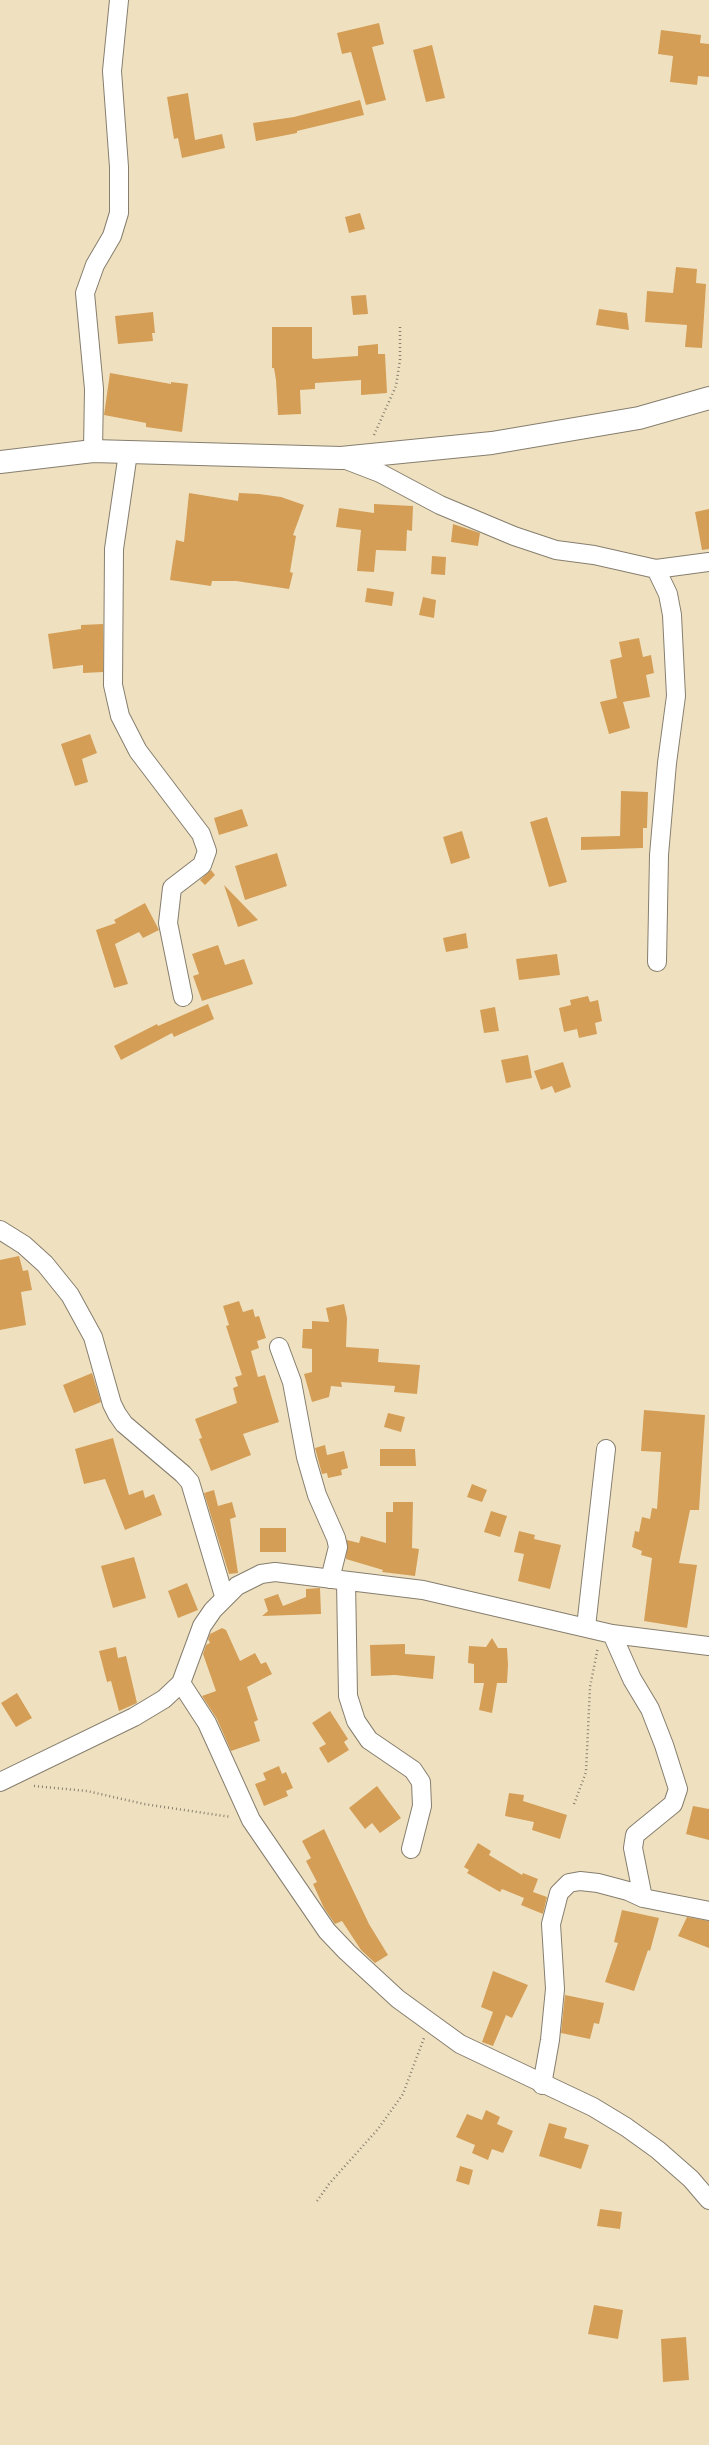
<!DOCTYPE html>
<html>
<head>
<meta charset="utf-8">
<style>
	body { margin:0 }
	canvas { display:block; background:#efe1c0 }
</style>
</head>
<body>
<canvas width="709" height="2445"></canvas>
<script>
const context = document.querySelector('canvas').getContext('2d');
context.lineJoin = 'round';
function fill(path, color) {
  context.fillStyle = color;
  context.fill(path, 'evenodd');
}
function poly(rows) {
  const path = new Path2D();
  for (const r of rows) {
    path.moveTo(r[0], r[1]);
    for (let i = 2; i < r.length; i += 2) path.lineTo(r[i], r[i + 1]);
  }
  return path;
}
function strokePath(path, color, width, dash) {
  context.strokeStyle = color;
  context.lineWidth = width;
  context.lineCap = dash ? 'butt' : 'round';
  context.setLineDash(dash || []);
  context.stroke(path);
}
fill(poly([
	[379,23,384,44,372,47,386,100,366,105,351,52,342,54,337,33],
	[661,30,701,35,700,43,709,44,709,77,698,76,697,85,670,82,673,56,658,54],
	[432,45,445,98,426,102,413,50],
	[188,93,195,140,222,134,225,148,182,158,178,138,174,139,167,97],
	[360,100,364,115,297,131,297,133,256,141,253,123,294,117],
	[360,213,365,229,349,233,345,217],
	[676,267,697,269,696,283,706,284,702,348,685,347,687,325,645,322,647,291,673,293],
	[366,295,368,314,353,315,351,296],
	[599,309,627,313,629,330,596,325],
	[153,312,155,333,152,333,153,341,118,344,115,316],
	[272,327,312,327,312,358,314,359,358,356,358,346,378,344,378,354,385,354,387,393,361,395,361,380,315,383,315,389,300,390,301,414,278,415,276,380,274,368,272,368],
	[110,373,171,384,171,382,188,384,182,432,146,427,146,423,104,415],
	[189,493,238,501,239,493,259,494,281,497,304,505,293,535,296,536,290,572,293,573,289,589,236,581,212,581,211,586,170,580,176,540,184,542],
	[374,504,413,506,412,531,407,530,406,551,376,550,374,572,357,571,361,530,336,527,339,508,374,513],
	[709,509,709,549,702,550,695,512],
	[453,524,480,533,478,546,451,542],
	[432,556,446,557,445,575,431,574],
	[367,588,394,592,392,606,365,602],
	[423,597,436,600,434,618,419,615],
	[103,624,103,672,83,673,83,665,53,669,48,634,81,629,81,625],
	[639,638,643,657,651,655,654,673,646,675,650,697,623,702,630,728,609,734,600,702,617,698,610,660,622,657,619,642],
	[90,734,97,753,82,759,88,782,75,786,61,744],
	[621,791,648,792,647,828,643,828,643,848,581,850,581,837,620,836],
	[242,809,248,826,219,835,214,818],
	[547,817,567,882,549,887,530,822],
	[462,831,470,858,451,864,443,837],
	[277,853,287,886,245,900,235,866],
	[211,870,215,875,205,885,200,880],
	[224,885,258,920,238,927],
	[145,903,159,930,143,938,139,932,115,944,128,984,114,988,96,930,116,923,114,920],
	[466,933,468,948,446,952,443,938],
	[218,945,225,965,244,959,253,984,202,1001,193,976,199,974,192,954],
	[557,954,560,975,519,980,516,959],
	[588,996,590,1002,598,1000,602,1021,595,1023,597,1034,579,1038,577,1029,564,1032,559,1008,571,1005,570,1000],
	[208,1004,214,1019,174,1037,172,1033,121,1060,114,1046,157,1024,158,1026],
	[495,1007,499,1031,484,1033,480,1010],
	[528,1055,532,1078,506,1083,501,1060],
	[563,1062,571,1087,555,1093,552,1086,541,1090,534,1071],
	[19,1256,23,1271,28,1270,32,1290,21,1292,26,1325,0,1330,0,1260],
	[239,1301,243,1312,253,1309,255,1317,259,1316,266,1338,257,1341,259,1348,251,1351,258,1377,265,1375,279,1422,243,1434,251,1455,211,1471,199,1439,202,1438,195,1419,237,1403,233,1388,238,1386,235,1377,242,1375,226,1326,229,1325,223,1306],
	[344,1304,347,1318,346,1347,379,1349,378,1362,420,1365,417,1394,394,1392,395,1386,341,1382,342,1387,331,1386,329,1397,312,1402,304,1374,312,1372,312,1349,302,1348,303,1329,312,1329,312,1321,329,1322,326,1308],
	[92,1373,101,1402,74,1413,63,1385],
	[644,1410,705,1415,699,1510,690,1510,679,1563,697,1565,687,1628,644,1621,652,1558,641,1555,642,1551,632,1547,635,1531,639,1532,642,1517,650,1519,652,1508,657,1509,661,1452,641,1451],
	[388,1413,405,1417,401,1432,384,1427],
	[113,1438,129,1495,143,1490,145,1498,154,1494,162,1515,125,1530,105,1479,84,1484,75,1449],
	[325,1445,327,1455,344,1451,348,1468,341,1470,342,1475,328,1478,327,1473,322,1474,315,1448],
	[380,1449,415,1449,416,1466,380,1466],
	[472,1484,487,1490,482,1502,467,1497],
	[214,1490,218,1506,232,1502,236,1517,230,1519,238,1573,229,1574,204,1493],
	[393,1502,413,1502,412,1548,419,1549,415,1576,382,1572,383,1570,346,1559,347,1540,359,1543,361,1536,386,1543,386,1512,393,1512],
	[491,1511,507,1516,500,1537,484,1532],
	[260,1528,286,1528,286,1552,260,1552],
	[519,1531,535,1535,534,1539,561,1545,550,1589,518,1581,524,1554,514,1552],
	[134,1557,146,1598,113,1608,101,1566],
	[187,1583,198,1610,178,1618,168,1591],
	[320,1588,321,1614,262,1616,268,1611,264,1599,278,1594,283,1606,306,1597,306,1589],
	[222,1628,226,1630,240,1661,255,1653,261,1664,266,1662,272,1674,247,1687,258,1720,254,1722,260,1741,231,1751,217,1719,202,1696,216,1691,203,1654,206,1645,210,1643,208,1639,210,1634],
	[492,1638,498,1648,507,1648,508,1665,507,1683,497,1683,492,1713,479,1710,484,1683,474,1683,474,1664,468,1663,469,1646,486,1647],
	[405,1644,405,1654,435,1656,433,1679,395,1675,371,1676,370,1645],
	[116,1647,118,1658,126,1656,137,1703,119,1711,111,1681,107,1682,99,1651],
	[17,1693,32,1718,16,1727,1,1703],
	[330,1711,348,1739,344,1742,349,1750,328,1763,319,1748,326,1744,312,1723],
	[279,1766,282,1774,286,1772,293,1788,286,1791,288,1796,264,1806,255,1784,266,1780,263,1773],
	[377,1786,401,1818,380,1833,372,1823,365,1829,349,1808],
	[509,1793,524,1795,523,1801,567,1815,560,1839,532,1830,534,1822,505,1816],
	[693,1806,709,1809,709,1840,686,1834],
	[324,1829,369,1924,388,1955,375,1963,361,1950,342,1921,335,1924,324,1908,313,1884,317,1882,306,1861,311,1858,302,1841],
	[478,1843,491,1851,489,1855,522,1875,523,1873,538,1879,533,1892,547,1897,543,1914,521,1905,524,1898,502,1889,500,1892,467,1873,469,1870,464,1867],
	[622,1910,659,1918,650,1951,648,1950,634,1991,605,1982,618,1943,614,1942],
	[687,1917,709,1921,709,1948,678,1936],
	[493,1971,528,1985,512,2018,506,2015,493,2046,482,2042,493,2012,481,2007],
	[565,1995,604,2003,599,2024,594,2023,590,2039,561,2033],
	[486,2110,500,2117,497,2124,513,2131,503,2153,492,2149,488,2160,472,2153,475,2145,456,2137,467,2114,482,2120],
	[549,2123,567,2128,564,2138,589,2145,581,2169,539,2156],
	[460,2166,473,2170,469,2185,456,2181],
	[600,2209,622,2212,620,2229,597,2226],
	[594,2305,623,2310,618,2339,588,2334],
	[686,2337,689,2380,663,2382,661,2339]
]), '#d49e57');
const street = poly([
	[93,451,94,389,85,293,95,265,112,236,119,213,119,167,112,71,119,0],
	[128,453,114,549,113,685,120,716,138,751,201,834,207,851,202,865,172,888,168,923,183,997],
	[341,458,380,473,440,505,514,536,556,550,594,555,656,569,709,562],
	[656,569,668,594,672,615,676,696,667,763,659,855,657,962],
	[0,1230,24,1245,45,1264,70,1295,93,1337,112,1404,117,1414,124,1424,183,1474,190,1482,224,1596],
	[279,1347,292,1382,306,1457,317,1495,336,1538,338,1547,330,1579],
	[346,1581,348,1696,356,1721,369,1740,413,1770,421,1782,422,1806,411,1849],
	[586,1627,606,1449],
	[612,1634,632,1679,650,1709,664,1745,678,1789,673,1804,635,1835,633,1848,643,1898],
	[181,1683,207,1723,251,1820,327,1931,347,1952,398,1999,460,2044,593,2107,626,2127,658,2150,691,2179,709,2200],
	[0,1782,134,1717,164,1699,181,1683,202,1626,213,1610,237,1586,261,1574,275,1572,423,1590,612,1634,709,1646],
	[542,2085,550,2040,555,1989,551,1924,559,1893,569,1883,580,1881,598,1883,628,1891,643,1898,709,1911]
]);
const secondary = poly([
	[0,462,93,451,341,458,492,443,639,418,709,398]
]);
strokePath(street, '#867e6e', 20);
strokePath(secondary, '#867e6e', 24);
strokePath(poly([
	[374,435,396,386,400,360,400,325],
	[34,1786,87,1791,144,1804,231,1817],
	[574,1804,586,1772,590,1687,598,1647],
	[317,2201,329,2184,378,2129,403,2094,424,2038]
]), '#867e6e', 2.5, [1, 3]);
strokePath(street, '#fff', 18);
strokePath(secondary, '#fff', 22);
</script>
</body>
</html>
